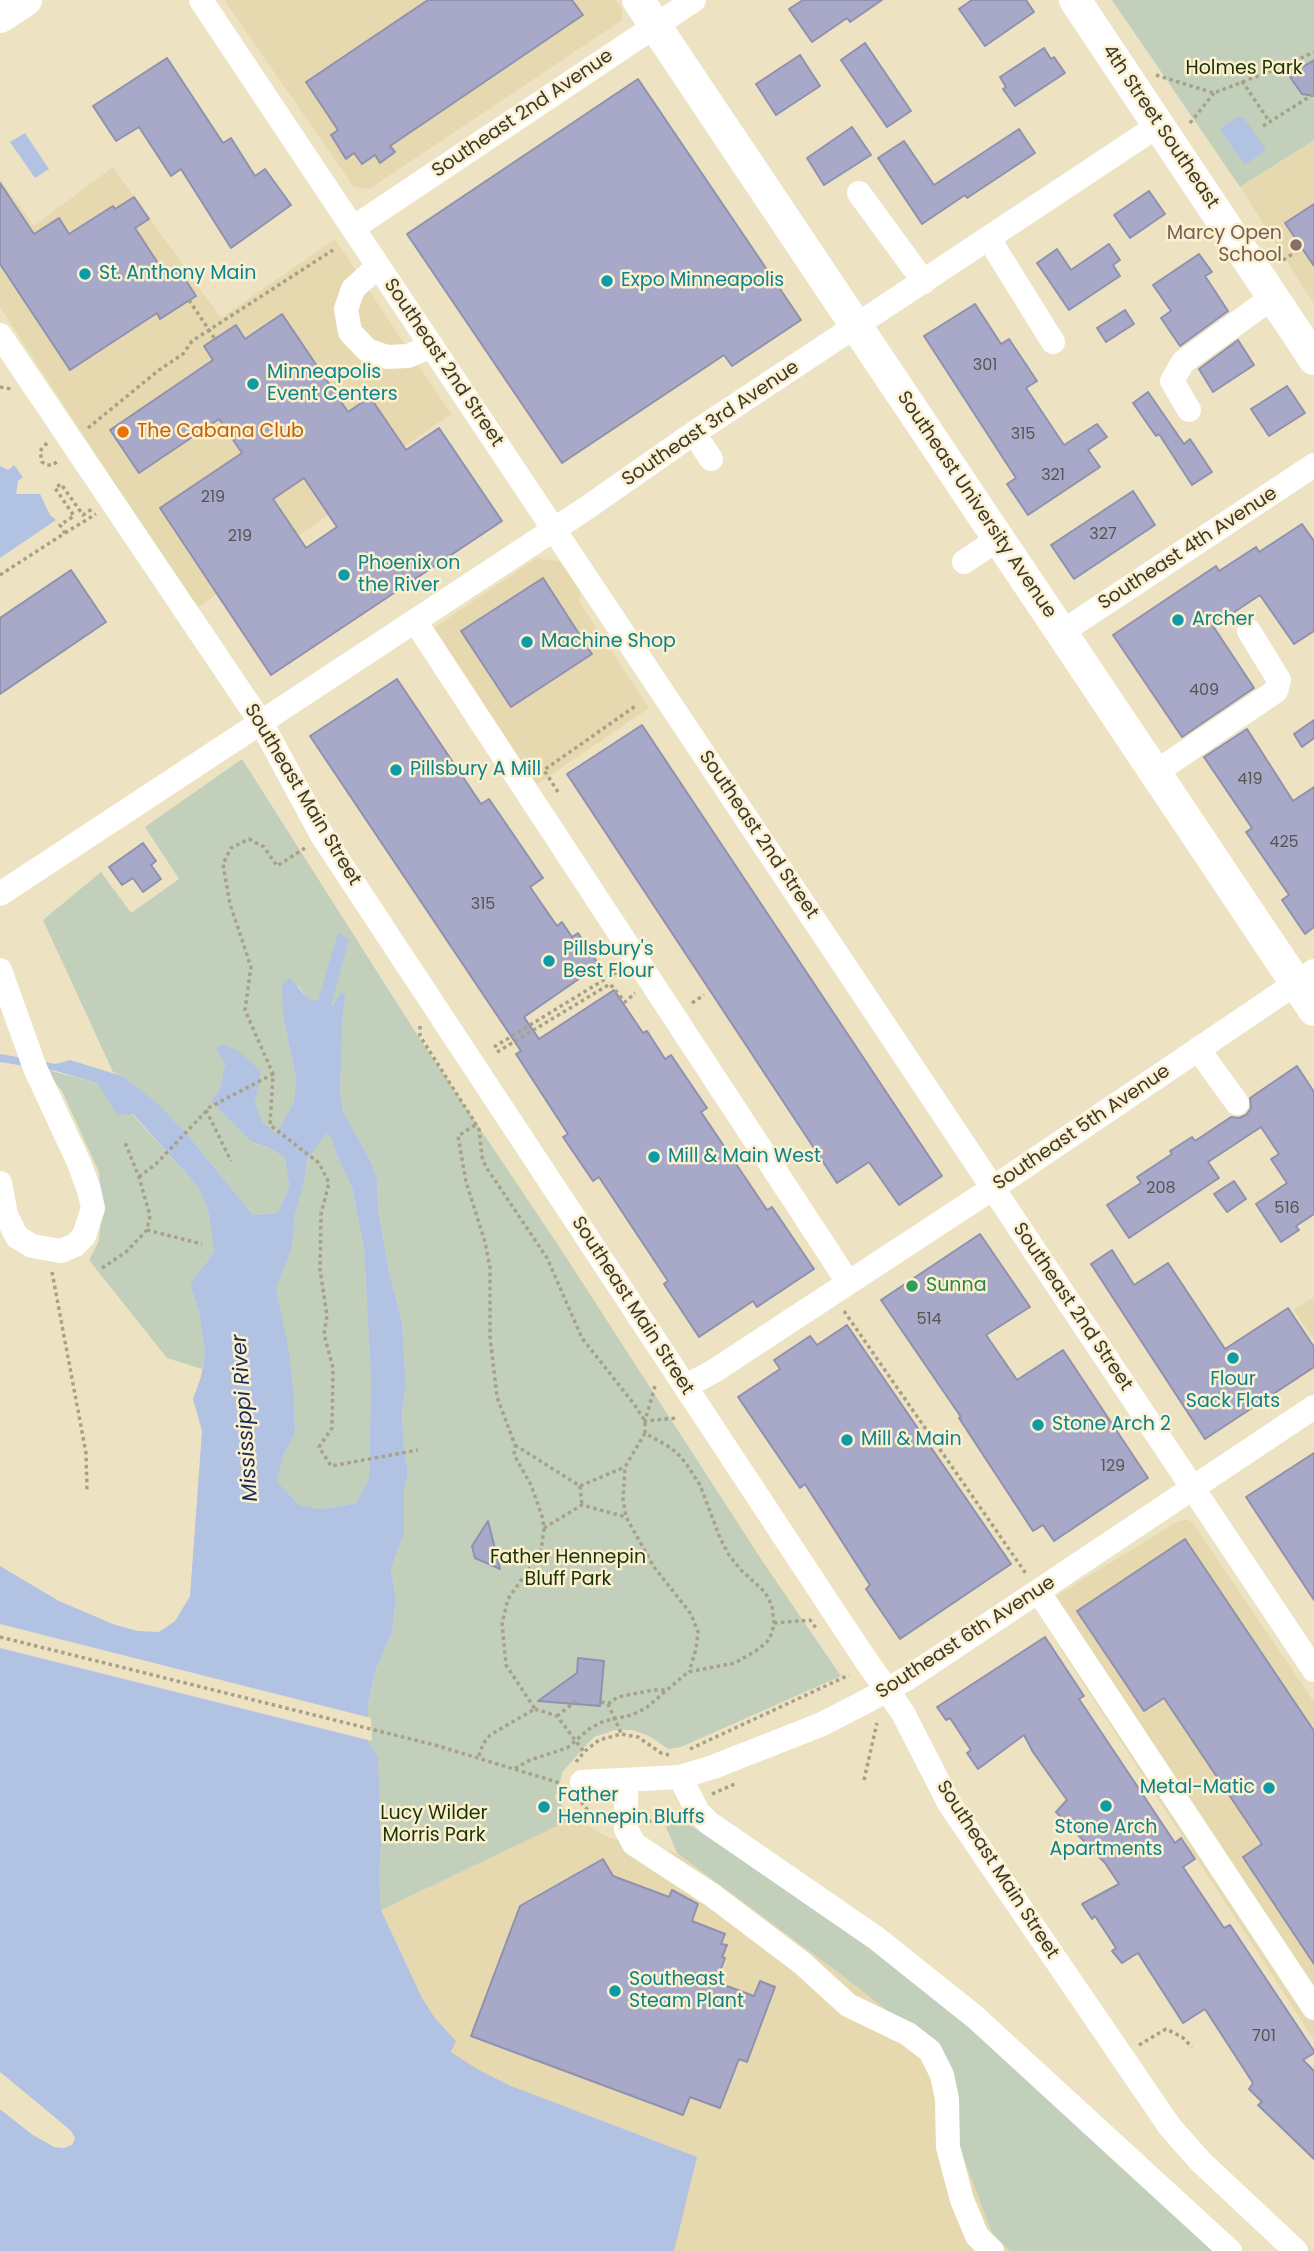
<!DOCTYPE html>
<html>
<head>
<meta charset="utf-8">
<style>
	body { margin:0 }
	canvas { display:block; background:#ede3c2 }
</style>
</head>
<body>
<canvas width="1314" height="2251"></canvas>
<script>
const context = document.querySelector('canvas').getContext('2d');
context.lineJoin = 'round';
function fill(path, color) {
  context.fillStyle = color;
  context.fill(path, 'evenodd');
}
function poly(rows) {
  const path = new Path2D();
  for (const r of rows) {
    path.moveTo(r[0], r[1]);
    for (let i = 2; i < r.length; i += 2) path.lineTo(r[i], r[i + 1]);
  }
  return path;
}
function strokePath(path, color, width, dash) {
  context.strokeStyle = color;
  context.lineWidth = width;
  context.lineCap = dash ? 'butt' : 'round';
  context.setLineDash(dash || []);
  context.stroke(path);
}
function label(font, color, halo, rows, align = 'center') {
  context.font = font + ' Poppins,sans-serif';
  context.lineWidth = 5;
  context.setLineDash([]);
  context.textBaseline = 'middle';
  context.strokeStyle = halo;
  context.fillStyle = color;
  for (const [text, x, y, turn = 0] of rows) {
    context.save();
    context.translate(x, y);
    context.rotate((+turn || 0) * Math.PI / 180);
    context.textAlign = isNaN(turn) ? turn : align;
    if (halo) context.strokeText(text, 0, 0);
    context.fillText(text, 0, 0);
    context.restore();
  }
}
fill(poly([
	[224,0,616,0,622,9,622,20,369,189,354,187],
	[1314,140,1314,304,1240,187],
	[113,167,221,318,335,239,451,414,389,457,395,467,196,609,0,307,0,179,34,226],
	[537,558,559,561,581,591,579,601,649,708,533,787,429,631],
	[1314,1297,1314,1340,1294,1310],
	[1187,1519,1193,1523,1314,1702,1314,2040,1035,1609,1177,1522],
	[574,1818,610,1838,677,1853,843,1976,926,2041,1136,2251,674,2251,679,2226,511,2086,477,2069,451,2052,456,2041,435,2018,422,1998,381,1910]
]), '#e6d9b0');
fill(poly([
	[1112,0,1314,0,1314,140,1240,187],
	[242,759,416,1033,560,1248,763,1562,841,1676,681,1747,668,1749,651,1737,633,1730,615,1730,594,1737,563,1771,555,1798,574,1818,381,1910,379,1877,381,1845,380,1808,368,1742,368,1704,376,1669,392,1633,396,1598,391,1569,404,1533,404,1490,408,1473,404,1449,402,1411,406,1384,402,1322,389,1271,378,1209,377,1180,371,1162,343,1111,340,1092,343,1011,346,995,333,1007,309,999,298,986,283,1017,296,1078,294,1102,276,1135,262,1121,255,1102,225,1064,220,1089,252,1143,268,1147,285,1158,289,1186,278,1213,253,1215,191,1139,122,1076,113,1072,43,920,101,872,131,913,179,879,145,827],
	[44,1069,97,1083,132,1114,199,1188,208,1211,214,1252,190,1284,199,1312,205,1353,202,1369,167,1358,89,1260,99,1241,102,1210,99,1172,62,1091],
	[326,1134,331,1136,337,1156,352,1188,364,1249,371,1381,369,1479,356,1503,320,1509,299,1505,277,1481,284,1454,295,1433,294,1396,276,1288,292,1248,295,1215,304,1183,307,1160],
	[681,1819,873,1947,991,2042,1219,2251,1010,2251,992,2233,961,2151,926,2041,843,1976,677,1853,666,1827]
]), '#c2cfbb');
fill(poly([
	[1237,117,1244,118,1266,150,1245,165,1220,129],
	[25,133,49,169,35,178,10,142],
	[14,465,23,477,18,481,16,494,40,494,50,515,56,520,0,558,0,466,8,470],
	[338,933,349,939,331,1006,334,1006,340,993,346,995,343,1011,340,1092,343,1111,371,1162,377,1180,378,1209,389,1271,402,1322,406,1385,402,1411,404,1449,408,1473,404,1490,404,1533,391,1569,396,1598,392,1633,376,1669,368,1704,368,1742,378,1757,381,1845,379,1877,381,1910,422,1998,435,2018,456,2041,451,2052,477,2069,511,2086,697,2157,674,2251,0,2251,0,2109,33,2135,64,2148,75,2139,71,2131,0,2072,0,1566,59,1601,113,1624,137,1631,159,1632,175,1621,190,1596,202,1431,193,1399,201,1377,205,1353,199,1312,190,1284,214,1252,208,1211,199,1188,133,1114,118,1115,97,1083,56,1071,0,1062,0,1054,56,1064,70,1060,122,1076,157,1103,191,1139,253,1215,278,1213,289,1186,285,1158,268,1147,253,1143,211,1101,220,1089,225,1064,216,1048,222,1044,237,1050,261,1071,255,1102,262,1121,276,1134,294,1102,296,1078,283,1017,282,985,289,978,309,999,318,1001],
	[326,1134,331,1137,337,1156,352,1188,364,1249,371,1381,369,1479,356,1503,320,1509,299,1505,277,1481,284,1454,295,1433,294,1396,289,1352,276,1288,292,1248,295,1215,304,1183,307,1160]
]), '#b2c2e2');
fill(poly([
	[0,1624,371,1718,372,1741,0,1648],
	[0,2072,71,2131,75,2139,72,2145,64,2148,54,2147,33,2135,0,2109,0,2105,35,2132,55,2143,63,2144,71,2139,68,2133,0,2076]
]), '#ede3c2');
const building = poly([
	[428,0,572,0,583,15,390,146,395,152,380,163,375,155,362,164,354,153,346,159,331,135,338,130,306,82,428,0],
	[803,0,882,0,850,22,847,18,812,42,789,9,803,0],
	[972,0,1026,0,1034,12,985,46,959,9,972,0],
	[865,43,911,111,887,127,841,60,865,43],
	[1044,48,1051,59,1054,57,1065,73,1015,106,1003,89,1006,87,1000,77,1044,48],
	[800,55,820,86,776,115,756,84,800,55],
	[167,58,223,143,231,138,255,176,265,169,291,205,231,248,181,169,171,176,139,127,116,141,93,106,167,58],
	[1314,60,1314,96,1302,94,1290,77,1292,69,1296,65,1304,66,1314,60],
	[638,79,801,320,732,366,724,355,562,463,407,234,638,79],
	[852,127,871,155,824,185,807,158,852,127],
	[1019,129,1035,153,967,198,965,195,922,224,878,158,904,141,934,185,1019,129],
	[0,183,34,234,59,218,69,234,113,206,115,209,134,197,149,219,135,228,167,277,179,270,196,296,160,319,157,313,70,370,0,264,0,183],
	[1149,191,1165,214,1130,238,1114,215,1149,191],
	[1314,204,1314,266,1285,223,1314,204],
	[1109,244,1120,260,1113,265,1120,276,1069,310,1037,263,1057,249,1071,270,1109,244],
	[1199,254,1212,272,1205,276,1228,311,1180,346,1161,318,1171,311,1153,285,1199,254],
	[975,304,1001,344,1009,339,1037,381,1026,388,1064,445,1097,424,1107,437,1088,450,1100,467,1028,515,1007,484,1016,478,924,336,975,304],
	[1125,310,1134,324,1106,342,1097,328,1125,310],
	[282,314,348,412,370,397,406,450,439,428,502,521,271,675,160,508,242,453,219,419,139,473,110,430,213,360,204,346,236,325,245,339,282,314],
	[304,478,337,527,306,548,273,499,304,478],
	[1238,340,1254,365,1213,392,1199,369,1238,340],
	[1287,386,1305,413,1269,436,1251,409,1287,386],
	[1148,392,1184,444,1190,439,1212,472,1192,485,1159,434,1156,436,1133,403,1148,392],
	[1133,491,1155,525,1074,579,1051,545,1133,491],
	[1302,524,1314,541,1314,631,1294,644,1260,595,1213,626,1254,688,1182,737,1113,635,1216,566,1219,571,1256,547,1259,552,1302,524],
	[71,570,106,622,0,694,0,618,71,570],
	[543,578,592,654,511,707,461,631,543,578],
	[397,679,481,804,489,799,543,878,530,887,557,926,562,922,572,937,578,933,599,965,524,1017,539,1039,614,990,643,1033,647,1031,665,1059,671,1055,707,1108,701,1112,767,1210,772,1207,814,1269,757,1307,753,1301,699,1337,664,1284,668,1281,599,1177,593,1181,563,1137,568,1134,516,1054,521,1051,310,736,397,679],
	[1314,720,1314,738,1302,747,1294,734,1314,720],
	[642,725,942,1176,899,1205,869,1162,837,1183,567,774,642,725],
	[1247,729,1293,801,1314,787,1314,927,1305,934,1282,900,1289,895,1246,832,1252,828,1204,757,1247,729],
	[143,843,156,861,151,865,161,879,143,892,133,878,122,885,109,867,143,843],
	[1297,1066,1314,1092,1314,1214,1296,1226,1299,1230,1281,1242,1256,1204,1287,1183,1271,1159,1279,1154,1261,1127,1208,1162,1219,1178,1129,1238,1107,1205,1141,1183,1137,1177,1172,1154,1170,1151,1192,1137,1195,1141,1231,1117,1239,1118,1246,1115,1251,1108,1250,1098,1297,1066],
	[1234,1181,1246,1199,1227,1212,1214,1194,1234,1181],
	[980,1234,1030,1307,986,1335,1017,1380,1063,1350,1148,1478,1054,1541,1043,1525,1033,1531,959,1418,961,1417,881,1300,980,1234],
	[1112,1250,1134,1285,1168,1263,1225,1349,1288,1308,1314,1347,1314,1367,1205,1439,1091,1264,1112,1250],
	[847,1325,1011,1564,900,1639,866,1589,870,1585,805,1484,800,1488,738,1397,780,1369,774,1360,810,1336,817,1345,847,1325],
	[1314,1453,1314,1600,1246,1497,1314,1453],
	[488,1521,500,1569,475,1558,472,1546,488,1521],
	[1185,1539,1314,1731,1314,1964,1243,1857,1262,1844,1164,1698,1144,1711,1077,1611,1185,1539],
	[1045,1637,1084,1696,1079,1699,1175,1843,1181,1838,1195,1859,1183,1867,1224,1928,1230,1925,1314,2051,1314,2053,1303,2060,1314,2071,1314,2159,1258,2105,1262,2102,1249,2089,1253,2083,1205,2009,1183,2023,1138,1953,1122,1963,1112,1951,1116,1948,1095,1916,1092,1919,1082,1904,1119,1884,1105,1863,1056,1812,1067,1800,1033,1752,1024,1735,978,1769,967,1753,971,1750,950,1718,946,1720,937,1707,1045,1637],
	[578,1658,604,1661,600,1706,538,1701,577,1673,578,1658],
	[603,1859,613,1876,669,1897,672,1890,698,1904,692,1921,725,1934,721,1944,727,1945,722,1957,725,1958,716,1982,754,1996,760,1981,775,1987,747,2062,739,2059,720,2108,690,2097,683,2115,471,2036,520,1906,603,1859]
]);
fill(building, '#a8a9c9');
strokePath(building, '#9091af', 2);
strokePath(poly([
	[1156,75,1214,93,1286,65,1314,52],
	[1242,81,1269,121],
	[1190,123,1214,93],
	[1263,126,1314,94],
	[1283,260,1302,248],
	[189,300,215,339],
	[0,387,11,389],
	[88,428,159,370,183,354,192,341,333,250],
	[47,443,40,451,42,462,47,465,53,465,59,460],
	[65,533,96,514],
	[0,575,65,533,60,525,74,516,55,488,61,484,83,515,92,509],
	[558,792,544,770,637,705],
	[305,848,277,866,264,847,249,839,231,848,223,864,230,904,251,967,245,1010,273,1074,270,1125,319,1163,329,1183,321,1214,320,1269,327,1316,324,1334,333,1368,332,1428,319,1447,331,1466,418,1450],
	[692,1003,704,995],
	[420,1026,420,1036,479,1129,482,1157,486,1167,547,1258,582,1338,634,1404,645,1421,645,1433,671,1448,681,1457,689,1468,700,1485,720,1538,729,1555,741,1570,765,1592,772,1606,774,1623,772,1633,767,1642,757,1650,735,1663,688,1672,646,1708,632,1715,604,1721,589,1729,567,1748,530,1760,514,1769],
	[494,1047,620,970],
	[497,1052,610,984,625,1002,635,993],
	[206,1110,231,1161],
	[475,1125,458,1136,466,1182,485,1242,490,1268,490,1337,497,1397,515,1445,514,1455,531,1485,542,1516,544,1528,542,1544,538,1556,508,1599,502,1623,506,1665,535,1709,490,1735,483,1744,478,1758],
	[139,1177,156,1164,210,1107,273,1074],
	[147,1230,202,1244],
	[102,1268,126,1252,147,1230,150,1216,139,1177,124,1140],
	[52,1272,86,1453,87,1490],
	[844,1311,1027,1575],
	[655,1386,645,1421,677,1418],
	[645,1433,625,1467,623,1499,626,1517,654,1567,691,1614,698,1632,696,1649,689,1672],
	[515,1445,580,1486,625,1467],
	[580,1486,582,1505],
	[544,1528,582,1505,626,1517],
	[774,1623,810,1620,816,1628],
	[0,1637,435,1745,560,1783],
	[601,1702,608,1704,621,1733],
	[608,1704,618,1697,653,1690,665,1690],
	[535,1709,557,1716,584,1752],
	[557,1716,576,1701],
	[690,1749,849,1675],
	[576,1762,584,1752,599,1740,621,1734,638,1737,661,1753,669,1755],
	[864,1780,877,1723],
	[712,1794,737,1783],
	[581,1802,591,1814,604,1822],
	[648,1822,673,1811],
	[1139,2045,1166,2029,1182,2037,1192,2047]
]), '#a8a188', 3.5, [3.5, 3.5]);
strokePath(poly([
	[201,0,1314,1670],
	[859,193,924,282],
	[353,228,694,0],
	[989,239,1053,342],
	[378,266,353,289,346,309,350,332,367,350,387,357,408,356,432,346],
	[0,335,262,724,323,837,863,1656,903,1713,949,1803,974,1840,1170,2127,1201,2162,1296,2251],
	[1189,410,1172,381,1183,362,1273,297],
	[694,433,711,459],
	[964,562,998,539],
	[415,621,848,1282],
	[1062,632,1314,465],
	[1156,772,1276,691,1279,680,1249,631],
	[0,894,588,507,694,433,1159,125],
	[0,970,35,1068,79,1163,89,1190,93,1208,84,1236,75,1245,61,1251,32,1246,17,1237,6,1215,0,1183],
	[1198,1049,1237,1103],
	[686,1386,714,1371,993,1188,1314,971],
	[1038,1591,1314,2008],
	[680,1777,698,1812,709,1823,876,1938,975,2017,1230,2251],
	[626,1780,626,1829,634,1844,712,1895,802,1963,848,2005,908,2034,930,2051,942,2075,947,2099,948,2147,962,2200,977,2236,992,2251],
	[582,1782,680,1777,713,1767,820,1725,867,1701,908,1678,1314,1407]
]), '#fff', 24);
strokePath(poly([
	[638,0,1314,1010],
	[1075,0,1314,359],
	[0,17,26,0]
]), '#fff', 32);
for (const [x, y, r, color] of [
	[1296,245,7,"#8d6e63"],
	[85,274,7,"#0f9aa8"],
	[607,281,7,"#0f9aa8"],
	[253,384,7,"#0f9aa8"],
	[123,432,7,"#e8710a"],
	[344,575,7,"#0f9aa8"],
	[1178,620,7,"#0f9aa8"],
	[527,642,7,"#0f9aa8"],
	[396,770,7,"#0f9aa8"],
	[549,961,7,"#0f9aa8"],
	[654,1157,7,"#0f9aa8"],
	[912,1286,7,"#2e9e5b"],
	[1233,1358,7,"#0f9aa8"],
	[1038,1425,7,"#0f9aa8"],
	[847,1440,7,"#0f9aa8"],
	[1269,1788,7,"#0f9aa8"],
	[1106,1806,7,"#0f9aa8"],
	[544,1807,7,"#0f9aa8"],
	[615,1991,7,"#0f9aa8"]
]) {
  const dot = new Path2D();
  dot.arc(x, y, r, 0, 2 * Math.PI);
  context.fillStyle = color;
  context.fill(dot);
  strokePath(dot, '#fbf0cf', 2.5);
}
label('16px', '#575452', null, [
	["301",985,366],
	["315",1023,435],
	["321",1053,476],
	["219",213,498],
	["327",1103,535],
	["219",240,537],
	["409",1204,691],
	["419",1250,780],
	["425",1284,843],
	["315",483,905],
	["208",1161,1189],
	["516",1287,1209],
	["514",929,1320],
	["129",1113,1467],
	["701",1264,2037]
]);
label('19px', '#1b3303', '#fbf0cf', [
	["Holmes Park",1244,69],
	["Father Hennepin",568,1558],
	["Bluff Park",568,1580],
	["Lucy Wilder",434,1814],
	["Morris Park",434,1836]
]);
label('19px', '#3c382b', '#fbf0cf', [
	["Southeast 2nd Avenue",523,114,-34],
	["4th Street Southeast",1160,127,56],
	["Southeast 2nd Street",443,363,56],
	["Southeast 3rd Avenue",711,424,-34],
	["Southeast University Avenue",976,505,56],
	["Southeast 4th Avenue",1188,549,-33],
	["Southeast Main Street",302,795,59],
	["Southeast 2nd Street",758,835,56],
	["Southeast 5th Avenue",1082,1128,-34],
	["Southeast Main Street",632,1306,57],
	["Southeast 2nd Street",1072,1307,56],
	["Southeast 6th Avenue",966,1638,-33],
	["Southeast Main Street",997,1870,57]
]);
label('19px', '#785e54', '#fbf0cf', [
	["Marcy Open",1282,234],
	["School",1282,256]
], 'right');
label('19px', '#0d838f', '#fbf0cf', [
	["St. Anthony Main",99,274],
	["Expo Minneapolis",621,281],
	["Minneapolis",267,373],
	["Event Centers",267,395],
	["Phoenix on",358,564],
	["the River",358,586],
	["Archer",1192,620],
	["Machine Shop",541,642],
	["Pillsbury A Mill",410,770],
	["Pillsbury's",563,950],
	["Best Flour",563,972],
	["Mill & Main West",668,1157],
	["Flour",1233,1380,"center"],
	["Sack Flats",1233,1402,"center"],
	["Stone Arch 2",1052,1425],
	["Mill & Main",861,1440],
	["Metal-Matic",1255,1788,"right"],
	["Father",558,1796],
	["Hennepin Bluffs",558,1818],
	["Stone Arch",1106,1828,"center"],
	["Apartments",1106,1850,"center"],
	["Southeast",629,1980],
	["Steam Plant",629,2002]
], 'left');
label('19px', '#c56008', '#fbf0cf', [
	["The Cabana Club",137,432]
], 'left');
label('19px', '#27864d', '#fbf0cf', [
	["Sunna",926,1286]
], 'left');
label('italic 21px', '#1a2d56', '#fbf0cf', [
	["Mississippi River",246,1418,-94]
]);
</script>
</body>
</html>
